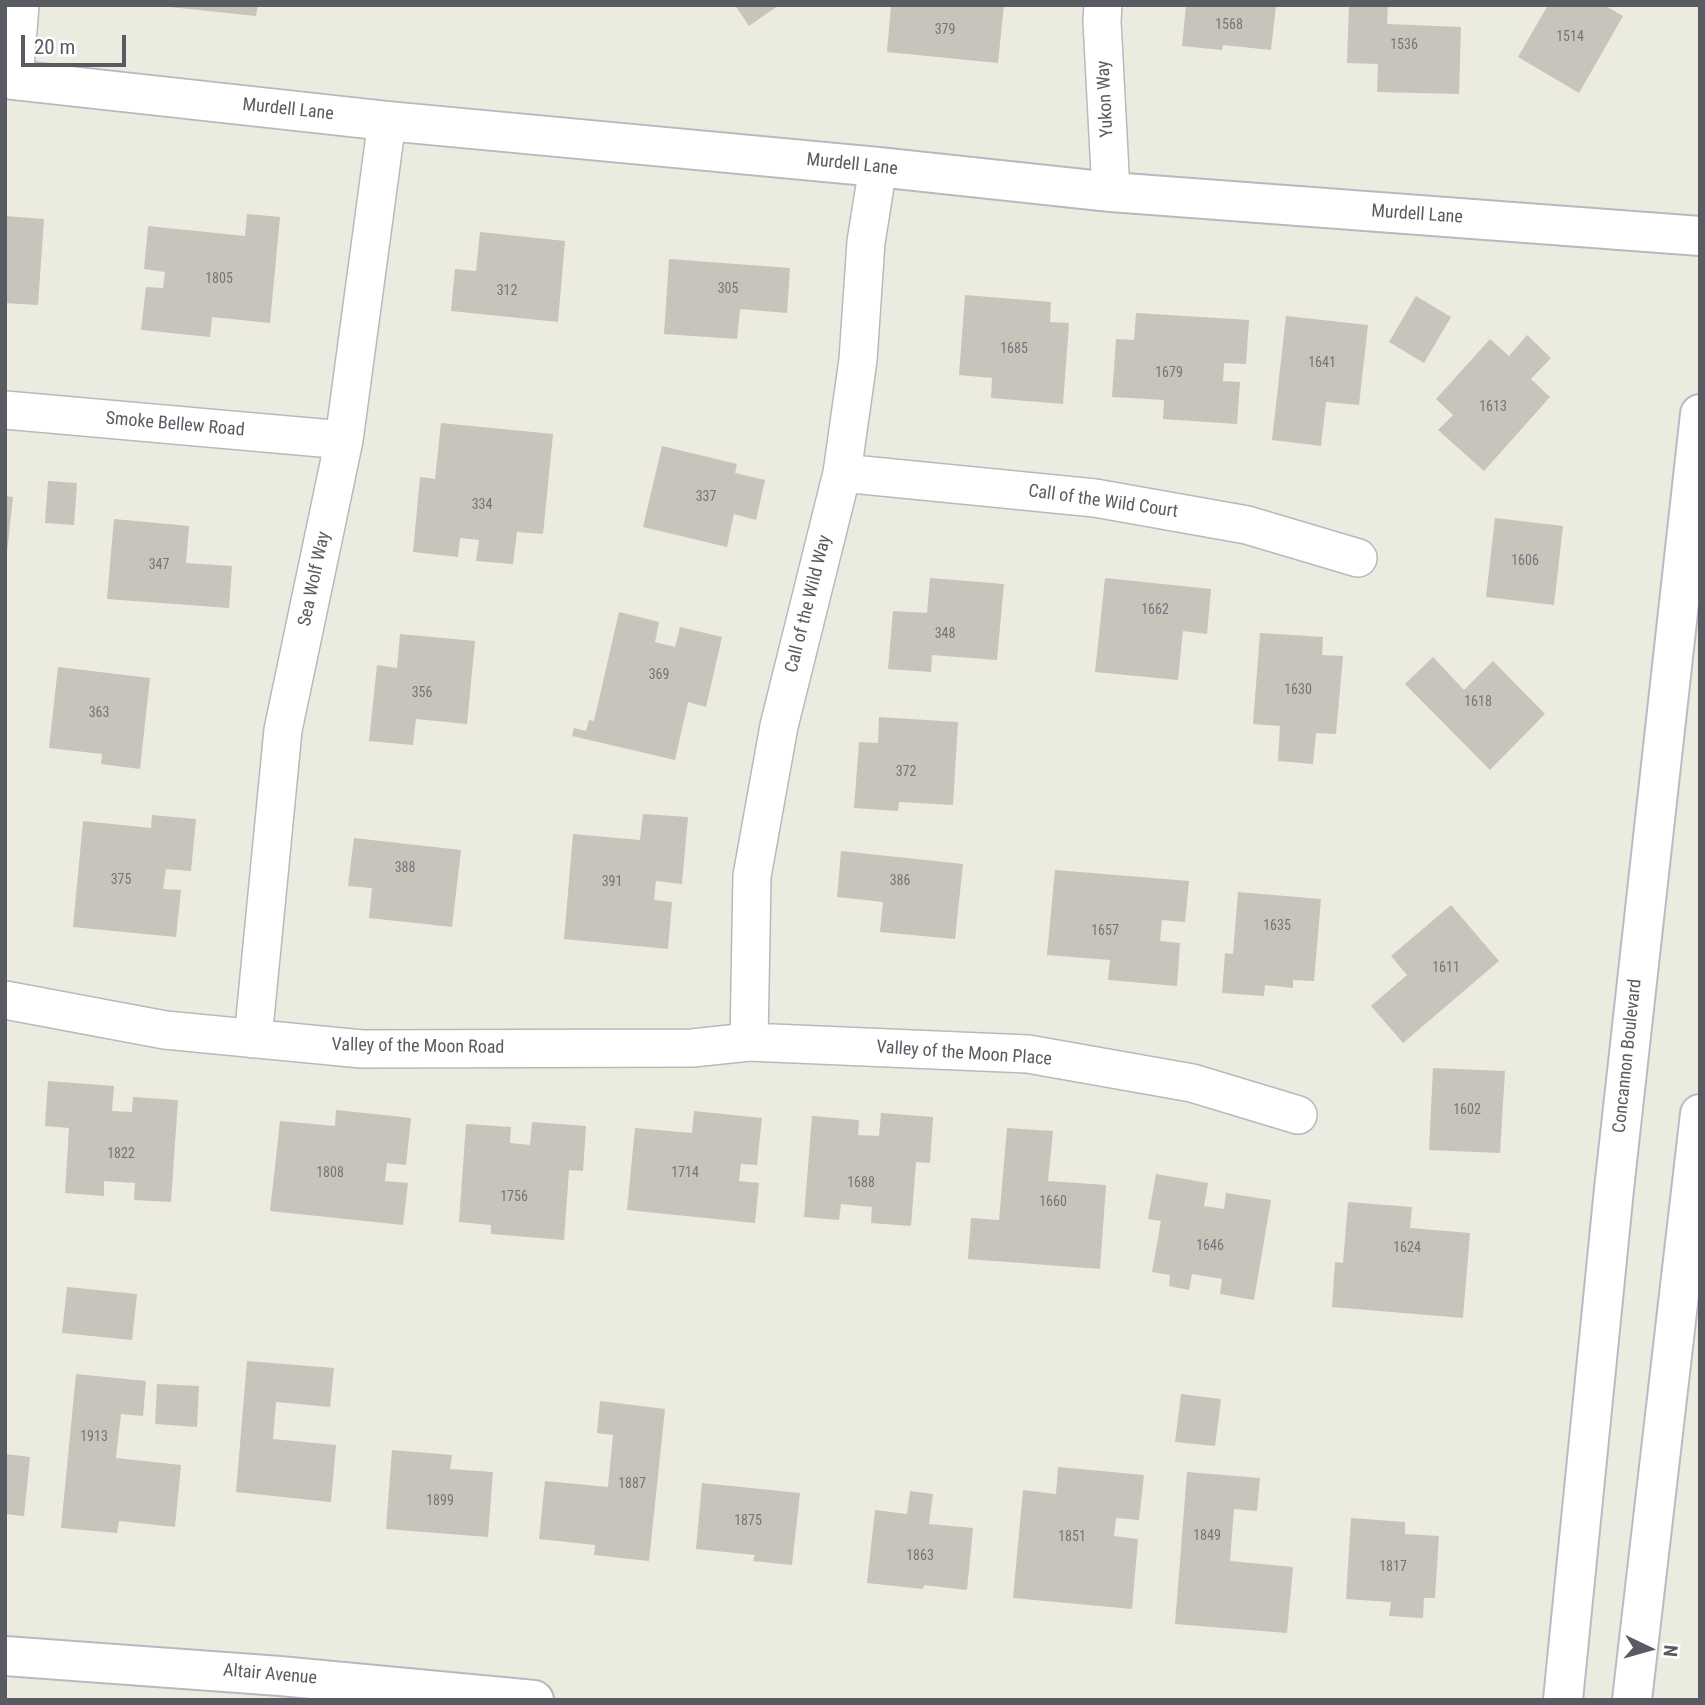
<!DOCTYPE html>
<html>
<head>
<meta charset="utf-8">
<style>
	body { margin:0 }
	#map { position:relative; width:1705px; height:1705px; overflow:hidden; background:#ecebdf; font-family:"Roboto Condensed",sans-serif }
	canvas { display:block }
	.frame { position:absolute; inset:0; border:7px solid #585b61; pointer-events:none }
	.north { position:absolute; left:1614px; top:1614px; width:70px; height:70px; -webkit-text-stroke:5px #fff; paint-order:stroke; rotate:95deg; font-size:19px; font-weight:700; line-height:28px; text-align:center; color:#585b61 }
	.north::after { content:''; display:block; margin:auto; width:24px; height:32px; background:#585b61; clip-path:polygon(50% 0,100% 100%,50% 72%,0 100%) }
	.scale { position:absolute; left:21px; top:35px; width:105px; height:32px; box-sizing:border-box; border:4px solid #585b61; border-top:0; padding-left:9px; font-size:21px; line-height:24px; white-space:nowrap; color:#585b61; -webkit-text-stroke:5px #fff; paint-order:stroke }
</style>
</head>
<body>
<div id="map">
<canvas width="1705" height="1705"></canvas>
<div class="frame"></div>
<div class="north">N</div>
<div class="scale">20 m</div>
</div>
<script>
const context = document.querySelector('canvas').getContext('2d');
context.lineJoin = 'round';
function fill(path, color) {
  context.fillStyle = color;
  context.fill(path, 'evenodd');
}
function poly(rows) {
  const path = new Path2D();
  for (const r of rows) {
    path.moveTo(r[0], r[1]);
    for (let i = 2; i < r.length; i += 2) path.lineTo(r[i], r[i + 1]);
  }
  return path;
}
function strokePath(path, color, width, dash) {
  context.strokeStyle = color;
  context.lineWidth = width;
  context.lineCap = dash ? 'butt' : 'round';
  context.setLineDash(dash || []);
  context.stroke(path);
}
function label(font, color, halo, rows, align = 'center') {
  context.font = font + ' "Roboto Condensed",sans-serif';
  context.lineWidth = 5;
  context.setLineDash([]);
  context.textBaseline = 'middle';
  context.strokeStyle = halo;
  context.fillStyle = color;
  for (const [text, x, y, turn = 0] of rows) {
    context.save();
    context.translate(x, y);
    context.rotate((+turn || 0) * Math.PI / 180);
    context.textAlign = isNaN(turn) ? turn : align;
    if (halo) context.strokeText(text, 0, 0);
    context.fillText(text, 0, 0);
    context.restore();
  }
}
fill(poly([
	[170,5,258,5,256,16,170,7],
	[735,5,779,5,749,26],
	[891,5,1004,5,998,63,887,52],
	[1186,5,1276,5,1271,50,1223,45,1222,50,1182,46],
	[1349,5,1388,5,1387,24,1461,27,1459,94,1377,92,1378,64,1347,63],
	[1548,5,1604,5,1623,16,1579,93,1518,57],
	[247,214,280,217,270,323,212,317,210,337,141,330,146,287,163,288,165,272,144,269,148,226,245,236],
	[5,216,44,219,38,305,5,303],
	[480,232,565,241,558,322,451,311,455,269,476,271],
	[669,259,790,268,787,313,740,309,737,339,664,334],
	[965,295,1051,302,1050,322,1069,323,1063,404,991,398,992,378,959,375],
	[1416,296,1451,317,1424,363,1389,342],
	[1136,313,1249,320,1246,364,1224,363,1223,381,1240,382,1237,424,1163,419,1164,400,1112,397,1116,339,1134,340],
	[1286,316,1368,325,1359,405,1326,402,1321,446,1272,440],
	[1527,335,1551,358,1531,379,1550,397,1484,471,1438,430,1453,415,1436,399,1490,339,1509,356],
	[441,423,553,434,543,534,517,532,513,564,476,561,479,540,460,538,458,557,413,552,420,477,435,479],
	[662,446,737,464,735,473,765,480,756,520,734,514,727,547,643,527],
	[48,481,77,483,74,525,45,523],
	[5,496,13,497,7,552,5,552],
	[1495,518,1563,526,1554,605,1486,597],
	[114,519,189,526,186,563,232,566,229,608,107,599],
	[930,578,1004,584,997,660,932,655,931,672,888,669,893,611,927,613],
	[1105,578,1211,589,1207,634,1183,631,1178,680,1095,672],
	[619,612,659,622,655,642,675,647,680,627,722,637,706,707,688,702,675,760,572,736,574,728,586,731,589,720,594,721],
	[1260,633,1323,637,1322,655,1343,656,1336,734,1316,733,1313,764,1278,761,1280,726,1253,724],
	[400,634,475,641,467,724,416,719,413,745,369,741,377,665,397,668],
	[1433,657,1464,690,1493,661,1545,714,1490,770,1405,684],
	[58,667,150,678,140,769,101,764,102,754,49,748],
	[879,717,958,722,953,805,899,802,898,811,854,808,859,742,878,743],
	[643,814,688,817,682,884,656,881,654,900,672,902,668,949,564,939,573,834,640,840],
	[152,815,196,819,191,871,166,869,163,889,181,890,176,937,73,927,83,821,151,828],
	[354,838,461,850,452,927,369,918,372,888,348,886],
	[841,851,963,864,955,939,880,932,883,902,837,897],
	[1055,870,1189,881,1185,922,1162,920,1160,941,1180,943,1177,986,1108,980,1110,960,1047,955],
	[1238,892,1321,899,1314,981,1293,980,1293,988,1265,985,1264,996,1222,993,1225,953,1233,954],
	[1451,905,1499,961,1403,1043,1371,1006,1407,975,1391,956],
	[1433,1068,1505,1071,1500,1153,1429,1150],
	[48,1081,114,1086,112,1111,132,1112,133,1097,178,1100,171,1202,134,1200,135,1183,104,1181,104,1196,65,1193,69,1128,45,1126],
	[336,1110,411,1118,406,1165,387,1163,385,1181,408,1183,403,1225,270,1211,280,1121,335,1126],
	[694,1111,762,1118,757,1165,741,1164,739,1181,759,1183,755,1223,627,1210,635,1128,692,1133],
	[881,1113,933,1117,930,1163,916,1162,911,1226,871,1223,872,1207,841,1204,839,1220,804,1217,812,1116,859,1120,858,1135,879,1136],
	[532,1122,586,1126,583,1171,569,1170,564,1240,491,1234,491,1225,459,1222,466,1124,511,1127,510,1143,530,1145],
	[1007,1128,1053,1131,1048,1181,1106,1185,1100,1269,968,1259,971,1218,999,1220],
	[1156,1174,1208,1183,1204,1206,1224,1209,1226,1193,1271,1200,1254,1300,1220,1294,1222,1279,1192,1274,1189,1290,1169,1286,1170,1275,1152,1272,1161,1221,1148,1219],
	[1348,1202,1412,1207,1410,1228,1470,1233,1463,1318,1332,1307,1335,1262,1343,1263],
	[67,1287,137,1294,132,1340,62,1333],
	[247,1361,334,1368,330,1407,276,1402,273,1439,336,1445,331,1502,236,1492],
	[76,1374,146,1381,143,1416,121,1414,116,1458,181,1465,175,1527,119,1521,117,1533,61,1528],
	[157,1384,199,1386,197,1427,155,1424],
	[1181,1394,1221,1399,1215,1446,1175,1442],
	[600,1401,665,1409,649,1561,594,1555,595,1545,539,1539,545,1481,608,1487,613,1435,597,1433],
	[392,1450,452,1455,450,1469,493,1472,488,1537,386,1529],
	[5,1454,30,1457,24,1516,5,1514],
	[1058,1467,1144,1475,1139,1520,1116,1518,1114,1536,1138,1539,1132,1609,1013,1598,1023,1490,1056,1494],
	[1187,1472,1260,1478,1257,1511,1234,1509,1230,1561,1293,1567,1287,1633,1175,1624],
	[702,1483,800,1493,792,1565,753,1561,755,1555,696,1549],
	[910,1491,933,1494,929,1524,973,1528,967,1590,924,1585,923,1589,867,1583,875,1510,907,1514],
	[1351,1518,1405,1522,1405,1534,1439,1536,1435,1598,1424,1598,1423,1618,1389,1616,1391,1602,1346,1599]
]), '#c7c4bc');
const minor = poly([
	[1103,5,1102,21,1111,192],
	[14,80,20,5],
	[5,410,344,440],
	[842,473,1095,498,1247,525,1358,558],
	[5,1000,165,1030,362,1049,692,1048,749,1042,1028,1054,1192,1083,1298,1115],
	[253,1039,283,730,344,440,387,121],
	[749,1042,752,876,779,726,842,473,858,360,866,242,878,167]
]);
const tertiary = poly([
	[5,79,387,121,878,167,1111,192,1700,236],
	[5,1656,280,1676,534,1700]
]);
const secondary = poly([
	[1563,1700,1614,1189,1700,414],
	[1632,1700,1700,1114]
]);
strokePath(minor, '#b7b9bf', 40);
strokePath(tertiary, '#b7b9bf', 42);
strokePath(secondary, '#b8bbc2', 42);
strokePath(minor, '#fff', 37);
strokePath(tertiary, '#fff', 38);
strokePath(secondary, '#fff', 38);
label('14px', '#747578', null, [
	["1568",1229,25],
	["379",945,30],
	["1514",1570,37],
	["1536",1404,45],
	["1805",219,279],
	["305",728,289],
	["312",507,291],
	["1685",1014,349],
	["1641",1322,363],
	["1679",1169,373],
	["1613",1493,407],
	["337",706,497],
	["334",482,505],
	["1606",1525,561],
	["347",159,565],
	["1662",1155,610],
	["348",945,634],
	["369",659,675],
	["1630",1298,690],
	["356",422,693],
	["1618",1478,702],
	["363",99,713],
	["372",906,772],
	["388",405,868],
	["375",121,880],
	["386",900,881],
	["391",612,882],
	["1635",1277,926],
	["1657",1105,931],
	["1611",1446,968],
	["1602",1467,1110],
	["1822",121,1154],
	["1808",330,1173],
	["1714",685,1173],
	["1688",861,1183],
	["1756",514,1197],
	["1660",1053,1202],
	["1646",1210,1246],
	["1624",1407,1248],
	["1913",94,1437],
	["1887",632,1484],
	["1899",440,1501],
	["1875",748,1521],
	["1849",1207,1536],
	["1851",1072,1537],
	["1863",920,1556],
	["1817",1393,1567]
]);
label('18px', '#585b61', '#fff', [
	["Yukon Way",1106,99,-93],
	["Murdell Lane",288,110,6],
	["Murdell Lane",852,165,6],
	["Murdell Lane",1417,215,4],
	["Smoke Bellew Road",175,425,5],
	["Call of the Wild Court",1103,502,8],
	["Sea Wolf Way",315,579,-78],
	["Call of the Wild Way",809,604,-76],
	["Valley of the Moon Road",418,1047,1],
	["Valley of the Moon Place",964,1054,4],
	["Concannon Boulevard",1628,1056,-84],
	["Altair Avenue",270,1675,5]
]);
</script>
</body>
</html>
